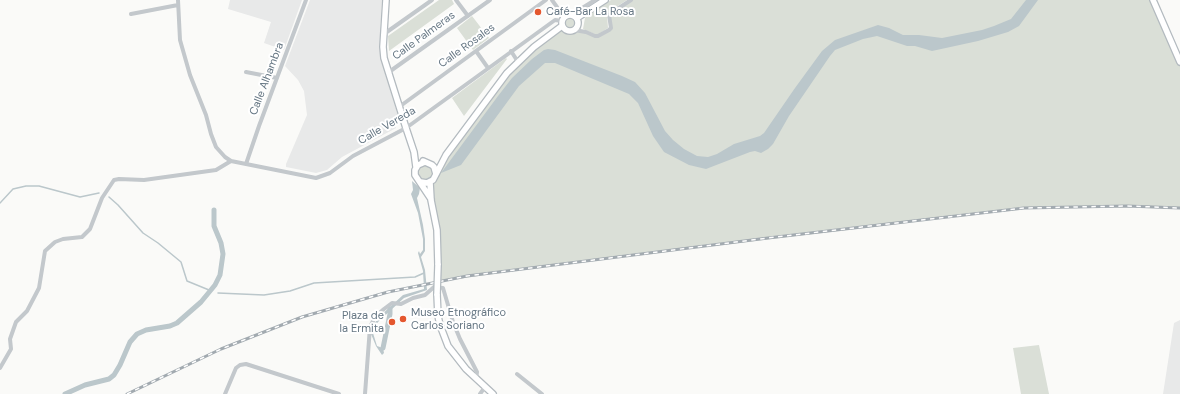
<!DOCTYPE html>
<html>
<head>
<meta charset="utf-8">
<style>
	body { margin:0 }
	canvas { display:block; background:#fafaf8 }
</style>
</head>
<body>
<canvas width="1180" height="394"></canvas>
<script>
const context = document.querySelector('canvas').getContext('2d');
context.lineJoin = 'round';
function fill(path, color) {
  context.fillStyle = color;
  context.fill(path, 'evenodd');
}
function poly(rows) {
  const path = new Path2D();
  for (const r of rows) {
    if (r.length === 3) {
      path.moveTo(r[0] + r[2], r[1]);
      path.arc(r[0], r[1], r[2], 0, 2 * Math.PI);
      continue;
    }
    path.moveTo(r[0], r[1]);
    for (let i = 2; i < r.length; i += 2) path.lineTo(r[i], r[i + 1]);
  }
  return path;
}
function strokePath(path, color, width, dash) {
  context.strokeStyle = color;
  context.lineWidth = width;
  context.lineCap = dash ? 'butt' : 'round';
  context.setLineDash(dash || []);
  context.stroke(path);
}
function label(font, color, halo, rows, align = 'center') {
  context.font = font + ' "DM Sans",sans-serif';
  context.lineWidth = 4;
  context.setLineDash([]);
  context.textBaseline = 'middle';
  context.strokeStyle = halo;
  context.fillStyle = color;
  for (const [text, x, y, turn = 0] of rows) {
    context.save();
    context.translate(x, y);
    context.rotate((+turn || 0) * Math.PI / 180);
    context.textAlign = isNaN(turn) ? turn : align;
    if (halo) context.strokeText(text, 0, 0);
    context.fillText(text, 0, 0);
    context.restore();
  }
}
fill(poly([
	[230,0,302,0,284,50,264,43,271,22,228,9],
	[310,0,382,0,380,32,380,56,399,119,394,121,396,128,342,157,327,170,316,173,286,167,286,164,307,115,304,91,298,80,285,66],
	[1180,320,1180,394,1163,394,1174,323]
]), '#e8e9e9');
fill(poly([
	[439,0,452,0,454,4,389,51,388,36],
	[611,0,627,0,610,11,607,15,608,28,597,35,583,29,585,18,588,15],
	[630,0,1153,0,1180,62,1180,208,1108,206,1021,209,563,264,437,282,438,264,431,182,439,166,501,81,524,56,563,28,567,31,574,30,595,36,609,30,609,15],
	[570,23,7],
	[472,16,489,38,473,50,457,28],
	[506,58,507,59,464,116,452,98],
	[428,164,434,170,432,179,421,181,416,171,417,168],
	[1039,345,1049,394,1021,394,1013,348]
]), '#dadfd7');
fill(poly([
	[1026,0,1038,0,1019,26,1008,32,978,41,932,51,915,46,907,46,877,36,863,39,835,50,830,56,789,116,773,144,768,149,761,153,755,151,750,152,706,169,689,165,664,152,653,136,638,103,629,94,555,63,545,63,519,86,461,165,441,173,498,96,512,78,532,59,544,50,548,49,555,50,622,76,635,82,645,93,665,131,673,140,684,149,697,156,708,157,717,154,734,144,760,136,764,133,795,88,822,51,835,40,878,25,889,28,903,35,919,35,942,38,982,30,994,26,1011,19],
	[412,181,420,188,419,194,417,198,423,225,425,239,425,251,421,257,425,270,427,290,404,298,378,322,374,329,373,333,377,346,383,348,384,353,382,355,376,346,371,334,372,328,374,324,379,317,403,295,424,289,423,271,418,253,419,251,420,254,423,250,423,239,418,213,411,194,413,190]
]), '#bbc7cb');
strokePath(poly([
	[424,181,431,177],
	[109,197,118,205,143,233,158,243,181,262,187,281,209,290],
	[0,203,13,189,26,186,39,186,80,197,99,193],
	[218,293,264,295,290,291,314,283,415,277,424,273]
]), '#bbc7cb', 1.5);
strokePath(poly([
	[383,348,390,314,390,309],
	[65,394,85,385,109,379,114,375,120,365,130,342,137,334,146,330,170,326,177,323,201,302,215,285,220,275,223,254,221,243,214,226,214,210]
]), '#bbc7cb', 5);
const secondary = poly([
	[386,0,383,47,384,58,406,128,414,152,416,167],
	[1153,0,1180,62],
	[570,23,8],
	[577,18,605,0],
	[423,161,432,165,434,167,436,174],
	[425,162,418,165,415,170,415,175,431,199],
	[421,182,427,183,433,180,446,155,507,73,534,47,562,26],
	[430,182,431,200,437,230,438,265],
	[437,294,438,316,440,325,448,346,466,369,493,394]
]);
strokePath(secondary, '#b3babf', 8);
strokePath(poly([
	[178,0,180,40,190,75,206,115,211,134,216,147,225,157,231,161,316,178,330,173,353,156,406,128,555,20,562,21],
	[456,0,468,16],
	[552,0,564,17],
	[131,14,178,5],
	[571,15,595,0],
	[574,30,586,32,595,36,598,36,609,30,611,28,609,15,611,13,631,0],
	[384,34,432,0],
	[476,51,488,68],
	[511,51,518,62],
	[246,72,277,78],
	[389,72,490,0],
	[399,107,546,0],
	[246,164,259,126,306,0],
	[0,368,11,349,10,339,16,322,27,311,39,288,45,251,55,242,63,239,82,237,90,229,102,198,114,180,119,179,144,180,216,170,231,161],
	[517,374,542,394],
	[225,394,236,368,240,365,246,364,339,394],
	[365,394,370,327,375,317,384,309,392,303,401,304,413,298,425,295,434,287,443,288,453,322,460,339,477,372,476,379],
	[480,394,485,387]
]), '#c3c8cc', 4);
strokePath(secondary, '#fff', 5.5);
const rail = poly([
	[127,394,221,349,302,317,388,292,467,276,768,238,1024,208,1127,206,1180,208]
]);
strokePath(rail, '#a2aab0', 3);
strokePath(rail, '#fff', 1.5, [4.5]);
const secondaryBridge = poly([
	[437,294,438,265]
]);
strokePath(secondaryBridge, '#b3babf', 8, []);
strokePath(secondaryBridge, '#fff', 5.5);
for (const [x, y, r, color] of [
	[538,12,4,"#e4572e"],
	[403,319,4,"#e4572e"],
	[392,322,4,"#e4572e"]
]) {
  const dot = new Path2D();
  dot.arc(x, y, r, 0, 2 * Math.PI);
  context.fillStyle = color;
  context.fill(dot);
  strokePath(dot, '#fff', 1.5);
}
label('11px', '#657683', '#fff', [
	["Café-Bar La Rosa",546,12],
	["Museo Etnográfico",411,313],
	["Carlos Soriano",411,326],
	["Plaza de",384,316,"right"],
	["la Ermita",384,329,"right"]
], 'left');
label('11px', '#657683', '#fff', [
	["Calle Palmeras",424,36,-36],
	["Calle Rosales",467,46,-36],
	["Calle Alhambra",267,79,-69],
	["Calle Vereda",387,126,-30]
]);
</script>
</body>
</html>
